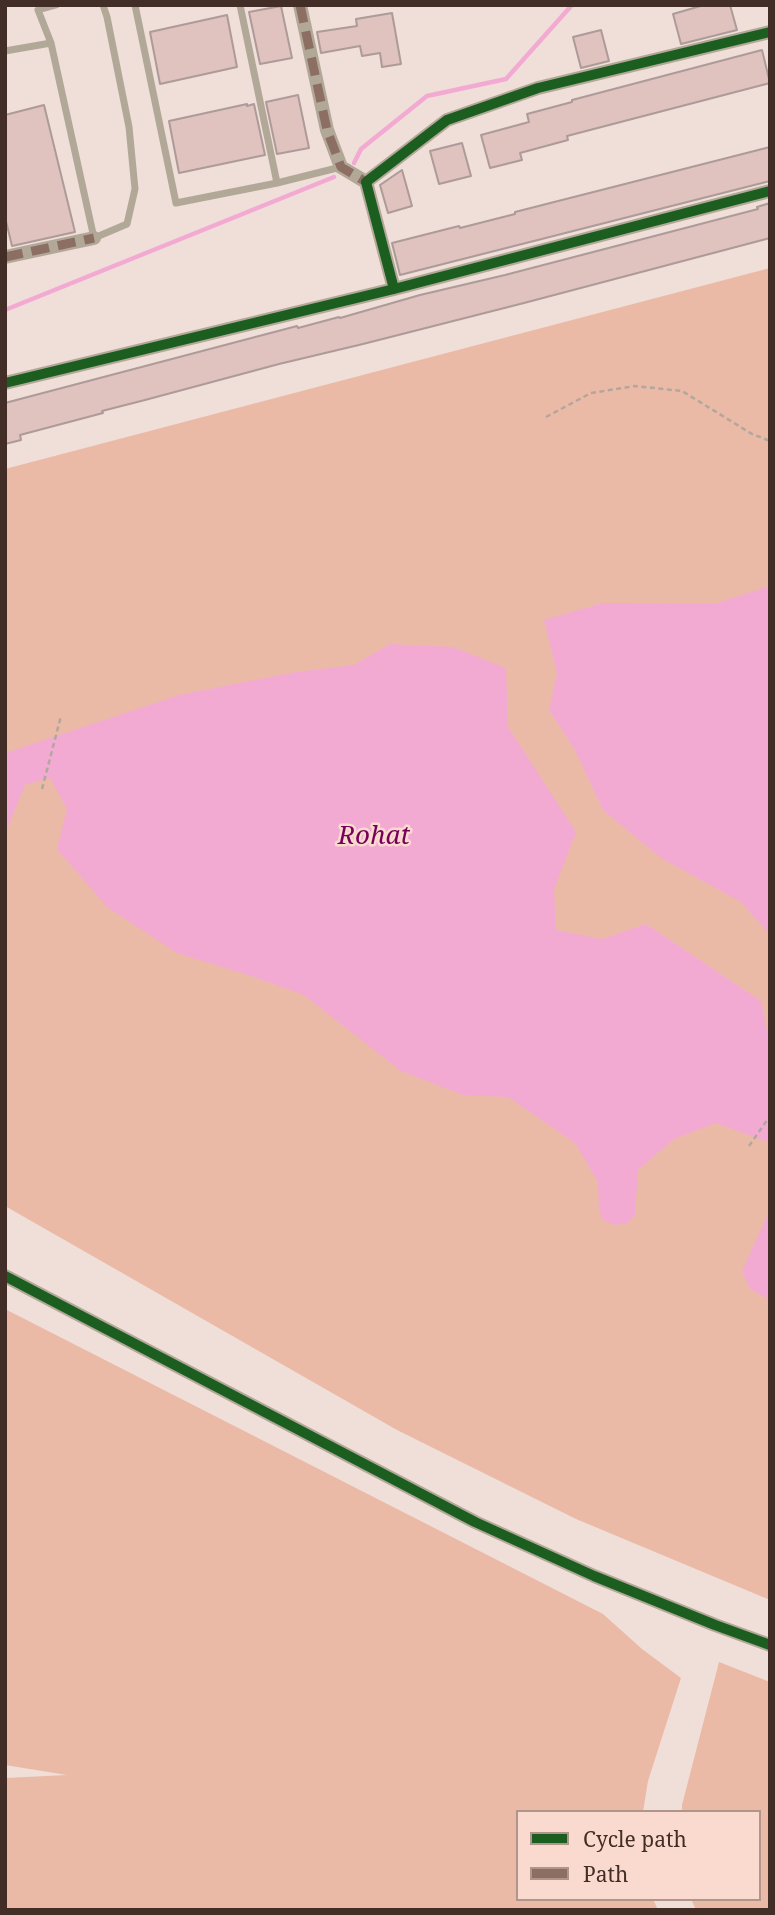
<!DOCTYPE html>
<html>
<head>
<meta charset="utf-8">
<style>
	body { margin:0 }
	#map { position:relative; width:775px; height:1915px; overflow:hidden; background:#f0ded8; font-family:"Noto Serif",serif }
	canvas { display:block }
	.frame { position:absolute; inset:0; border:7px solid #422e26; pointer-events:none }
	.legend { position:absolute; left:516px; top:1810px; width:245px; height:91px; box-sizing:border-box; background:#fadace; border:2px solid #b0958b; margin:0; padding:9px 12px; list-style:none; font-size:21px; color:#422e26 }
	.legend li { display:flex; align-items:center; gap:14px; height:35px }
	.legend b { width:35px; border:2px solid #b0958b }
</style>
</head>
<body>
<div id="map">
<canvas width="775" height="1915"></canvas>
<div class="frame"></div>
<ul class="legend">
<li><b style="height:9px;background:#1b5e20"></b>Cycle path</li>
<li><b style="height:9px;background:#8d6e63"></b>Path</li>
</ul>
</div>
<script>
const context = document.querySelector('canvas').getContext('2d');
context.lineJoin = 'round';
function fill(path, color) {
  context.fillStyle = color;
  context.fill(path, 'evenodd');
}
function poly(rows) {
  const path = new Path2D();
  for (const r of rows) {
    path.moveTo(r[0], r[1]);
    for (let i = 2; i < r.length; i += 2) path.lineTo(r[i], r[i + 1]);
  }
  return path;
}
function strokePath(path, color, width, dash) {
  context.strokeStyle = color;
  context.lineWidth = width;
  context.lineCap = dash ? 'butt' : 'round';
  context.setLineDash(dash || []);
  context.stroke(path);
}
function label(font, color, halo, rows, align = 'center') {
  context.font = font + ' "Noto Serif",serif';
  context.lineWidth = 5;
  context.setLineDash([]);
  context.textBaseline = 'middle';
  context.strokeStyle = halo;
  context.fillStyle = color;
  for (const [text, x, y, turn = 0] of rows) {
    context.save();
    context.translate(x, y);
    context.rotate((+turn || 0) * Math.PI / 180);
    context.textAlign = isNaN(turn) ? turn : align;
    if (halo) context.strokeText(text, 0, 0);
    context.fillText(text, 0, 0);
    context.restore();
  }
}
fill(poly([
	[770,268,770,1600,576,1519,397,1430,5,1206,5,469],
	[5,1309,603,1614,642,1649,681,1678,648,1781,643,1812,518,1812,518,1899,653,1899,658,1910,5,1910,5,1778,67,1775,5,1765],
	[719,1662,770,1682,770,1910,696,1910,691,1899,759,1899,759,1812,682,1812,682,1805]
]), '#ebbaa7');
fill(poly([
	[770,586,770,935,741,902,661,858,603,810,575,750,549,710,557,673,544,620,603,603,714,604],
	[390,644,453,647,506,668,508,727,576,832,554,889,556,930,602,939,646,924,761,1001,770,1046,770,1143,716,1123,674,1139,638,1170,635,1215,628,1223,615,1225,603,1220,599,1209,598,1182,575,1143,508,1097,463,1095,401,1071,304,995,248,975,177,953,107,907,57,849,67,809,50,778,25,785,5,834,5,753,179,695,296,672,354,665],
	[770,1213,770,1300,750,1289,742,1271,767,1216]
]), '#f2aad3');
strokePath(poly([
	[354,163,361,149,427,96,506,79,572,5],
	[5,310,334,177]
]), '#f2aad3', 4.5);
const building = poly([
	[704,5,730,5,737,30,681,44,673,14,704,5],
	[281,6,292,58,260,64,249,12,281,6],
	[392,13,401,64,382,67,380,53,362,56,360,46,321,53,317,32,357,26,356,19,392,13],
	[227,15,237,67,160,84,150,32,227,15],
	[601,30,609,61,581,68,573,37,601,30],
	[762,50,770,83,567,136,568,140,520,153,522,160,490,168,481,135,529,122,527,114,572,102,572,100,762,50],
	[298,95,309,148,277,154,266,102,298,95],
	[247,104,247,106,254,104,265,155,179,173,169,121,247,104],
	[44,105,75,232,12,246,5,217,5,115,44,105],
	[462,143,471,176,439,184,430,151,462,143],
	[770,147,770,181,400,275,392,243,459,226,460,228,515,214,515,212,770,147],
	[402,170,412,206,388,213,380,185,402,170],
	[770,203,770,238,524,303,363,344,279,364,145,400,102,411,103,413,20,435,21,440,5,444,5,403,297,326,298,328,339,317,340,318,420,295,505,275,758,209,757,207,770,203]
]);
fill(building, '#e0c2bf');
strokePath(building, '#ad9b99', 2);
strokePath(poly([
	[546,417,591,393,635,386,682,391,752,434,770,441],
	[42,789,61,716],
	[749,1146,770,1116]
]), '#b1a79c', 2.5, [5, 3.5]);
strokePath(poly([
	[135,5,176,203,277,183,341,167],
	[240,5,277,183],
	[51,43,38,10,56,5],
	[5,51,51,43,94,238,127,224,135,189,129,127,107,17,103,5]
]), '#b2a898', 7);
strokePath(poly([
	[300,5,327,130,341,167,366,182],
	[5,257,94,238],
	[394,289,366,182,447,120,538,88,770,32],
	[5,383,394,289,770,191],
	[5,1276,475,1522,594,1576,715,1625,770,1645]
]), '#b2a898', 14);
strokePath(poly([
	[300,5,327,130,341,167,366,182],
	[5,257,94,238]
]), '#8d6e63', 9, [18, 9]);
strokePath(poly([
	[394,289,366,182,447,120,538,88,770,32],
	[5,383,394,289,770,191],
	[5,1276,475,1522,594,1576,715,1625,770,1645]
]), '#1b5e20', 10);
label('italic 26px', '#77005b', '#fadace', [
	["Rohat",374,837]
]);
</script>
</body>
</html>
